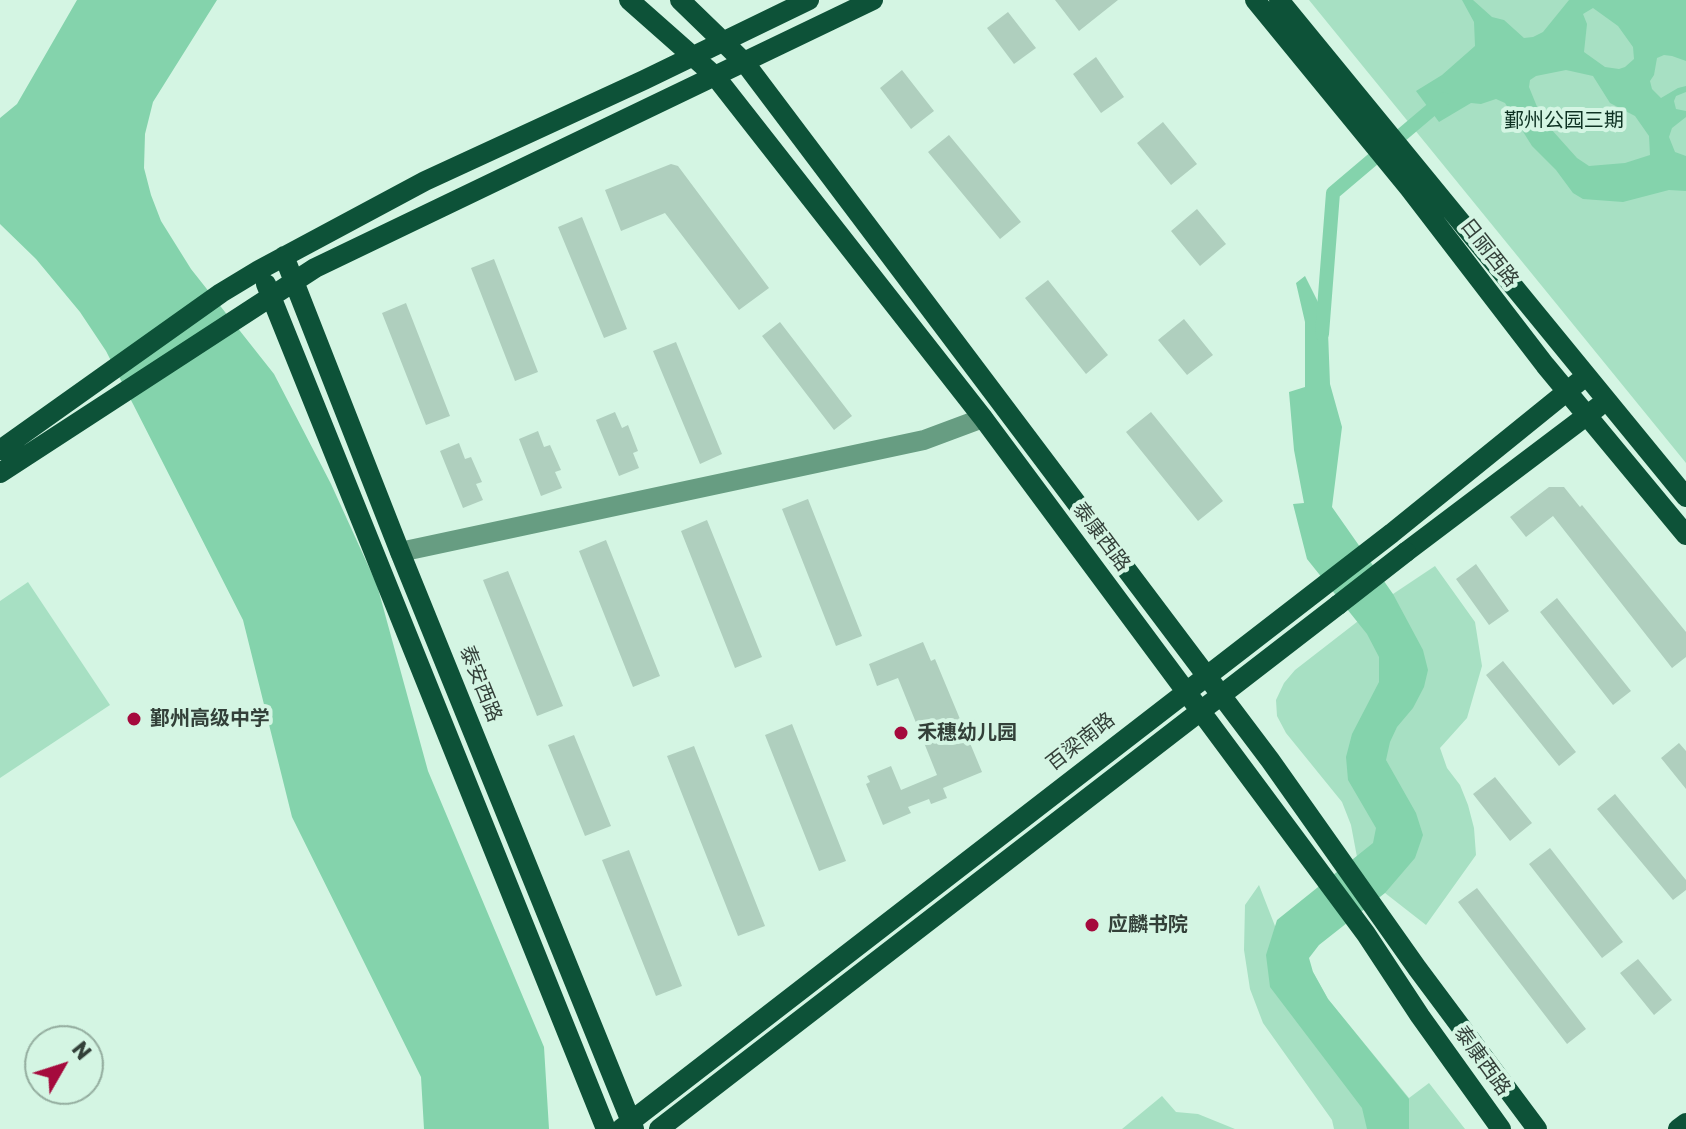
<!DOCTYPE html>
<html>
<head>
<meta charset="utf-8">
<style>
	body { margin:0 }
	#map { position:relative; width:1686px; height:1129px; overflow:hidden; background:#d4f5e3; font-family:Rubik,sans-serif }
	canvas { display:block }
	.north { position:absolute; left:24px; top:1025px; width:80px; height:80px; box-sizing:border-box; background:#d4f5e3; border:2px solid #94ad9f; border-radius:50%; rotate:51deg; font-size:22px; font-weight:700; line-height:32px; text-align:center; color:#334039 }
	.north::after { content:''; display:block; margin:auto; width:28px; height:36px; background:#a50a3d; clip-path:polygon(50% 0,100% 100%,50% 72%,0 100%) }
</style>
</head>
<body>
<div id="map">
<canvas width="1686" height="1129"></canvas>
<div class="north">N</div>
</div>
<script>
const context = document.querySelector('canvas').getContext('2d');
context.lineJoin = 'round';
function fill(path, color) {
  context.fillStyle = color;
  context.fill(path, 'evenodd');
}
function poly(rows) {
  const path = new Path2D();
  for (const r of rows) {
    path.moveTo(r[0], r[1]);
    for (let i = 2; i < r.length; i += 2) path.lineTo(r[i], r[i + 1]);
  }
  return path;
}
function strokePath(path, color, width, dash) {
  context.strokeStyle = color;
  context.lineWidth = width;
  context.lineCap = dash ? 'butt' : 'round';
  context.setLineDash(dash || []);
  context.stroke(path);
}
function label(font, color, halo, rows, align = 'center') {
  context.font = font + ' Rubik,"Noto Sans SC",sans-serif';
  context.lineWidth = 8;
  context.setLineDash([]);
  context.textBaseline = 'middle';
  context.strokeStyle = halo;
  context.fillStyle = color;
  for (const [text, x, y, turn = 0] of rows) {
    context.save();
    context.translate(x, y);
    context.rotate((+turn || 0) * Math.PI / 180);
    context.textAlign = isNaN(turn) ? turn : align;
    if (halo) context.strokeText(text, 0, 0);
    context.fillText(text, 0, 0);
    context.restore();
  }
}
fill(poly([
	[1309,0,1686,0,1686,463],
	[1435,566,1475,622,1482,666,1467,718,1440,748,1447,768,1460,785,1468,805,1474,828,1476,855,1426,925,1385,893,1357,857,1351,825,1342,802,1286,733,1277,716,1276,700,1284,683,1295,670,1393,594],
	[28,582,110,705,0,778,0,601],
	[1259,885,1275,926,1313,972,1328,999,1409,1098,1429,1083,1465,1129,1334,1129,1332,1120,1263,1023,1250,989,1244,950,1245,905],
	[1162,1096,1176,1112,1198,1114,1235,1129,1122,1129]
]), '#a7e0c3');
fill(poly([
	[77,0,217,0,153,102,145,134,144,168,151,195,161,221,191,269,274,374,331,484,377,585,428,771,544,1047,549,1129,424,1129,421,1077,292,817,243,620,106,351,80,312,36,259,0,224,0,118,17,104],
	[1462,0,1473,0,1492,17,1504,20,1524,38,1533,37,1543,32,1569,0,1686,0,1686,61,1672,56,1664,55,1657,58,1654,75,1650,81,1652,89,1661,98,1678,88,1686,86,1686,92,1676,96,1674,101,1676,109,1686,111,1686,117,1672,128,1669,137,1675,152,1686,156,1686,191,1669,190,1623,202,1583,199,1573,193,1556,170,1532,146,1505,103,1496,99,1481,104,1471,103,1439,122,1416,91,1442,75,1475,46,1474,22],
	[1593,8,1618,26,1633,47,1634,59,1625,67,1619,69,1605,67,1584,52,1587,24,1583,14],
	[1566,70,1593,76,1610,103,1635,116,1649,136,1650,155,1625,163,1589,166,1577,158,1542,119,1529,87,1530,80,1536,76],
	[1305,276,1321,308,1328,332,1330,384,1342,427,1332,507,1393,594,1423,650,1428,670,1424,687,1413,708,1397,727,1390,742,1386,760,1416,813,1423,835,1415,858,1385,893,1319,945,1309,958,1313,972,1328,999,1409,1099,1409,1129,1367,1129,1362,1108,1270,987,1266,955,1277,920,1373,843,1376,828,1348,780,1346,757,1352,734,1379,682,1379,657,1367,634,1307,559,1293,504,1304,503,1294,450,1289,392,1305,387,1305,322,1296,283]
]), '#84d3ac');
strokePath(poly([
	[1322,334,1333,193,1444,99]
]), '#84d3ac', 14);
fill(poly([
	[1055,0,1118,0,1079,31],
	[1008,12,1036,48,1014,64,987,28],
	[1096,57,1124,97,1101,113,1073,74],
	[902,70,934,111,911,129,880,88],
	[1163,122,1197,164,1171,185,1137,143],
	[949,135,1021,222,1000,239,928,152],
	[671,164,678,166,769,288,739,310,665,213,621,231,605,190],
	[1197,209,1226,244,1200,266,1171,231],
	[582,217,627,329,604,338,558,227],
	[494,259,538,372,515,381,471,268],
	[1048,280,1108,355,1086,374,1025,298],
	[406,303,450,416,426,425,382,313],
	[1184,319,1213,355,1187,375,1158,340],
	[780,322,852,416,834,430,762,336],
	[676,342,722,454,700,464,653,351],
	[615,412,622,428,628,425,638,451,633,453,639,468,619,476,596,420],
	[1151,412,1223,501,1198,521,1126,432],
	[538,431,544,447,550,445,561,470,555,472,562,488,541,496,519,439],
	[459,443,465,459,471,457,482,482,476,484,483,500,463,508,440,451],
	[1549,487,1564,487,1580,507,1582,505,1686,632,1686,657,1672,668,1553,516,1526,537,1510,517],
	[808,499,862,636,836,646,782,509],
	[707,520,762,657,735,668,681,531],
	[606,540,660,676,633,687,579,551],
	[1476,564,1509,611,1489,625,1456,579],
	[508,571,563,706,537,716,483,580],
	[1557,598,1631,691,1613,705,1540,612],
	[923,642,931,661,935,659,982,772,943,788,947,798,931,804,929,799,908,807,911,813,883,825,866,784,870,782,867,776,891,766,901,790,937,775,898,678,877,686,869,664],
	[1503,661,1576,752,1559,766,1486,675],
	[792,724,846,861,819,871,765,735],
	[574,735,611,826,585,836,548,745],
	[1679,743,1686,751,1686,789,1661,758],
	[694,746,765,926,738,936,667,756],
	[1495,777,1532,823,1510,841,1473,794],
	[1615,794,1686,880,1686,890,1673,900,1597,809],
	[1550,848,1623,942,1602,958,1529,864],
	[629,850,682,986,656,996,602,860],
	[1477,888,1586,1029,1567,1044,1458,902],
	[1638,959,1672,1000,1654,1015,1620,973]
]), '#afcfbe');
strokePath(poly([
	[400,552,924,440,983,418]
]), '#679d82', 20);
strokePath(poly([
	[629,0,715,76,983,418,1366,934,1420,1016,1501,1129],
	[680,0,745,63,1270,760,1417,968,1537,1129],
	[1255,0,1409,188,1545,365,1686,535],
	[1279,0,1686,497],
	[284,256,400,552,634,1129],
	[266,284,606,1129],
	[0,450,221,293,259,270,425,181,644,80,809,0],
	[0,473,315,268,873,0],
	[1406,552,1598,407],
	[621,1129,1392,533,1586,376],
	[659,1129,1338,605],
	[1678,1129,1686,1123]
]), '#0d5238', 20);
strokePath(poly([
	[1338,605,1406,552]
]), '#0d5238', 20);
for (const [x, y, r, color] of [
	[134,719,8,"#a50a3d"],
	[901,733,8,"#a50a3d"],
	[1092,925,8,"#a50a3d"]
]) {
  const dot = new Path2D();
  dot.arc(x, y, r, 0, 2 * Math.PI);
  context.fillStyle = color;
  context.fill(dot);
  strokePath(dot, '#d4f5e3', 3);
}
label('20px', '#0e3223', '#d4f5e3', [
	["鄞州公园三期",1564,121]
]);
label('20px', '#334039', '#d4f5e3', [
	["日丽西路",1489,253,52],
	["泰康西路",1101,537,53],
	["泰安西路",480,684,68],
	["百梁南路",1081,742,-38],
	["泰康西路",1482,1061,54]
]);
label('bold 20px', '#334039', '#d4f5e3', [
	["鄞州高级中学",150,719],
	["禾穗幼儿园",917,733],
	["应麟书院",1108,925]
], 'left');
</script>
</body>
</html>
